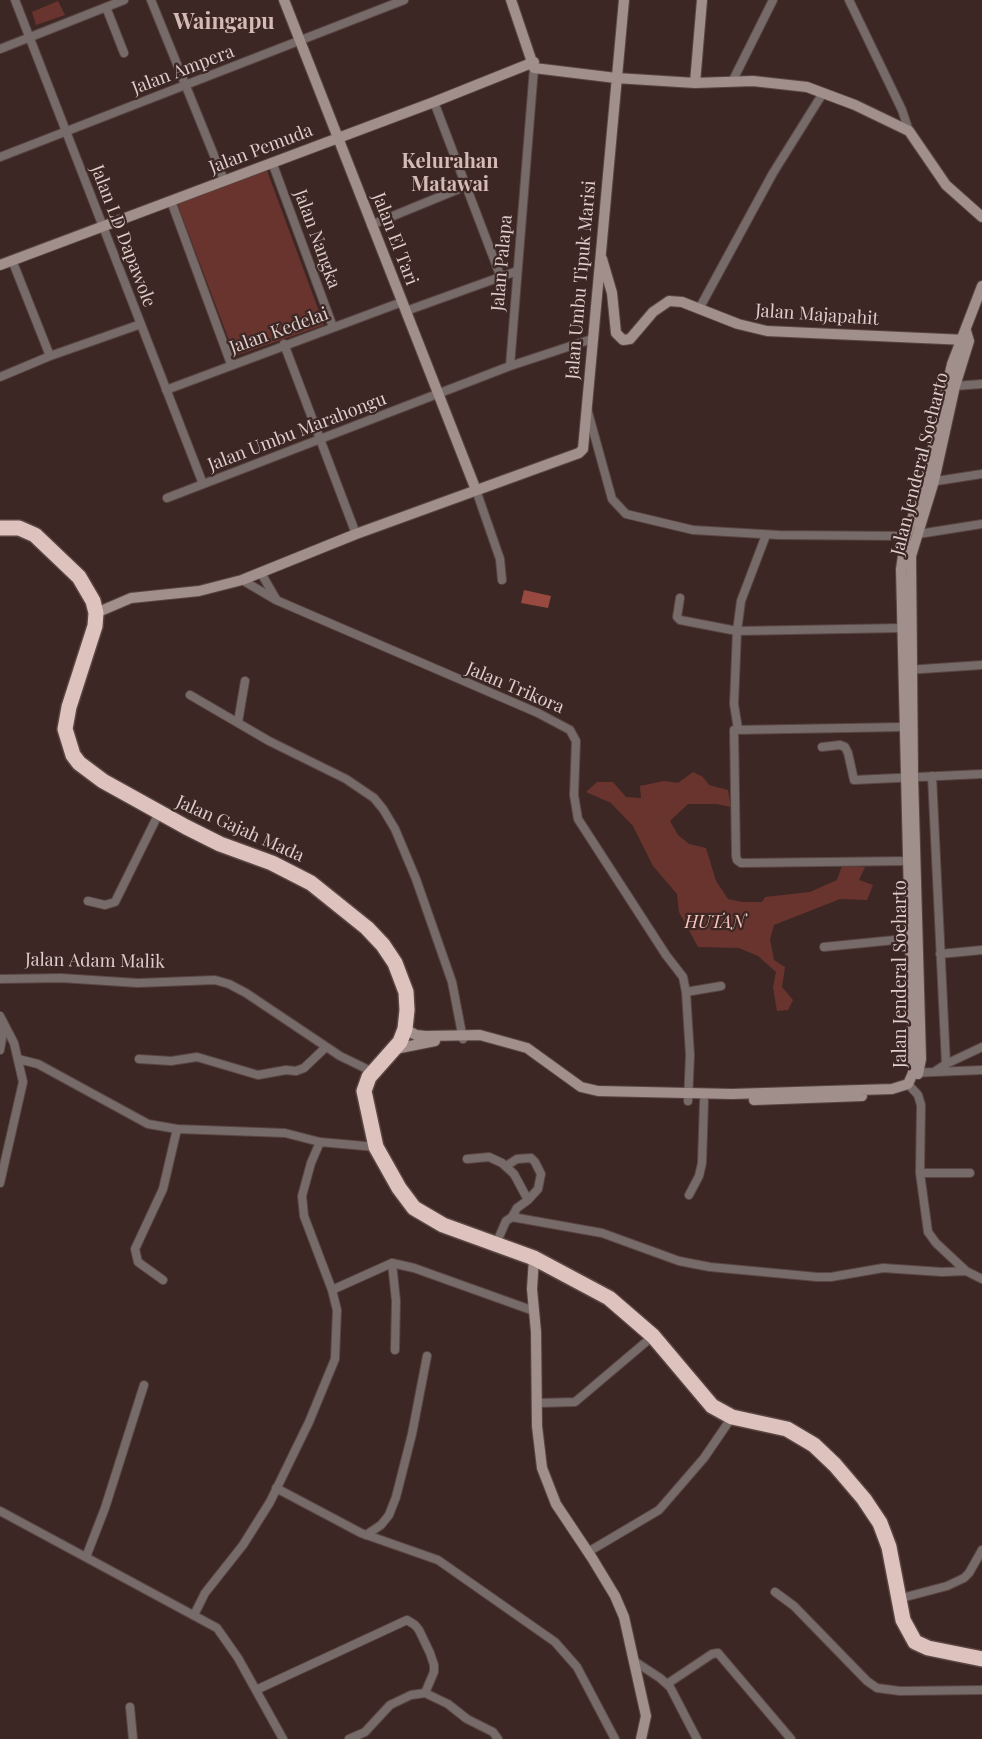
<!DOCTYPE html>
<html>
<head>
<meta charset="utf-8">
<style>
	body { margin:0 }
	canvas { display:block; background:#3c2724 }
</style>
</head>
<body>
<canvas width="982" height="1739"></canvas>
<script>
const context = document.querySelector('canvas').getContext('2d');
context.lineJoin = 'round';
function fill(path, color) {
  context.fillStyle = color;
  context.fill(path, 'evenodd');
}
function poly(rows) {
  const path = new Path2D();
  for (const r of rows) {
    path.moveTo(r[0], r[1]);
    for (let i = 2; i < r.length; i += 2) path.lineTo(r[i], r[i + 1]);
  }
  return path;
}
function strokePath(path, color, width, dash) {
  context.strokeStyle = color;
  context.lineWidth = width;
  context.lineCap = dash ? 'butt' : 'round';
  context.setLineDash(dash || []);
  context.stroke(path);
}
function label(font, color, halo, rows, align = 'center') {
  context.font = font + ' "Playfair Display",serif';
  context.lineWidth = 4.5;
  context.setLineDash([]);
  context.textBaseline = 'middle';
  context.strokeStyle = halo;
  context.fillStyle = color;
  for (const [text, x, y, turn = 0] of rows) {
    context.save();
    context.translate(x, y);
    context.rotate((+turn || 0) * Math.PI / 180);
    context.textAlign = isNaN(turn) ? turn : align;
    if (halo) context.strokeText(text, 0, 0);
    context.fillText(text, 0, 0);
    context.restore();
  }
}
fill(poly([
	[58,1,65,15,36,25,32,12],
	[266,168,324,325,235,356,177,203],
	[693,772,703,777,709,785,728,790,731,807,717,804,688,804,670,821,678,835,689,844,706,848,716,881,728,899,742,902,762,902,765,897,810,892,837,880,842,866,865,867,859,880,873,885,867,900,840,899,774,925,770,939,774,960,785,967,782,987,793,1000,788,1010,777,1011,773,987,776,972,758,956,739,948,698,947,679,912,677,894,653,866,633,826,611,803,586,792,597,782,613,782,626,797,641,798,640,786,664,781,678,783]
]), '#6a342e');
fill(poly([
	[524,590,551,596,548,608,521,603]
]), '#994a40');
const street = poly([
	[15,0,203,484],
	[151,0,224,180],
	[849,0,902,110,909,131],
	[106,7,124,53],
	[0,49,124,0],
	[733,80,773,0],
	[434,102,500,275],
	[0,157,404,0],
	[272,162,333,327],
	[171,201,231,364],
	[371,225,466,186],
	[12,260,50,356],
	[699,309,773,173,823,93],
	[406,311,517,271],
	[284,344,356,534],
	[510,366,592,339],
	[0,377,50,356,141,324],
	[955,386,982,384],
	[166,390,402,302],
	[588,412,612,499,626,514,693,530,779,535,906,536,982,524],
	[930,482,982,474],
	[476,490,500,559,502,580],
	[167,498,510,366,534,68],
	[766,535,741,601,737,631,902,628],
	[261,573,276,599],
	[242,580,276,600,538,713,570,730,576,741,574,795,578,819,666,955,683,977,686,992,690,1055,688,1101],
	[680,598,677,617,680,620,737,631,734,704,738,729],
	[907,670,982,665],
	[190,695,269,741,346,779,374,798,383,809,395,829,416,879,452,982,463,1039],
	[238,722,245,681],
	[903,727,734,730,736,856,737,860,741,863,908,861],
	[822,747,840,745,845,747,848,753,854,780,982,774],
	[932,776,946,1064],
	[88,901,105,905,115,902,159,813],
	[824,947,915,938],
	[940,954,982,950],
	[0,979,61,978,138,983,215,980,229,984,246,993,340,1056,373,1072],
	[686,992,721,986],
	[0,1016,14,1043,23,1082,0,1183],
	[0,1050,3,1033,1,1025],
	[18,1059,38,1064,148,1124,177,1129,285,1133,320,1142,376,1147],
	[139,1059,171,1061,197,1057,258,1075,286,1070,296,1071,304,1068,326,1047],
	[934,1072,982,1070],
	[913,1073,934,1072,946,1064,982,1047],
	[908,1084,918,1095,921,1105,920,1173,928,1232,936,1243,966,1271,982,1279],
	[467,1159,489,1157,502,1163,514,1174,528,1200],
	[506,1166,517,1159,531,1158,535,1162,541,1174,538,1189,528,1200,517,1208,512,1217],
	[920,1173,970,1173],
	[689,1195,699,1176,702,1163,704,1101],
	[496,1244,506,1221,512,1217,602,1233,679,1261,710,1267,817,1277,831,1277,883,1268,942,1272,966,1271],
	[392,1263,396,1301,395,1350],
	[163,1280,138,1262,135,1249,163,1189,177,1129],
	[332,1290,392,1263,414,1268,534,1311],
	[538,1403,575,1402,653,1336],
	[276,1488,361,1533,438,1560,555,1642,577,1667,615,1739],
	[0,1511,217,1628,238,1658,283,1739],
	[366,1535,381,1525,389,1515,396,1497,412,1434,427,1356],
	[588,1552,659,1510,704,1458,732,1417],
	[86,1557,105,1508,144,1385],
	[775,1592,794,1606,867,1681,877,1688,900,1691,982,1690],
	[898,1599,947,1586,964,1578,969,1573,982,1550],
	[194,1615,205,1593,243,1545,270,1502,309,1422,335,1359,337,1310,332,1290,304,1216,302,1196,311,1163,320,1142],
	[634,1661,660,1678,670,1687,697,1739],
	[667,1684,712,1654,718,1653,791,1739],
	[256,1690,407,1620,415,1625,419,1630,430,1653,434,1665,434,1672,425,1693],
	[130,1707,133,1739],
	[349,1739,365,1732,390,1705,411,1695,425,1693,448,1704,467,1719,493,1732,498,1739]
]);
const secondary = poly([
	[284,0,476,490],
	[511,0,534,68,616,78,695,83,753,81,807,87,855,105,909,131,946,185,982,217],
	[695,83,702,0],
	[602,259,612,293,616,333,623,340,630,339,653,312,669,301,682,302,738,324,767,331,966,340],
	[0,265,434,102,534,62],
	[96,613,131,598,199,591,242,580,356,534,579,453,583,449,624,0],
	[405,1029,416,1035,426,1036,480,1035,527,1048,581,1087,598,1091,732,1094,892,1089,908,1084,913,1073,913,1061,901,569,906,536,925,482,952,364,982,286],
	[395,1049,435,1041],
	[918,1074,921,1059,913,776,911,556,934,481,955,386,969,341,966,331],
	[754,1100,862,1096],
	[534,1258,532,1289,536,1332,537,1426,542,1468,556,1504,592,1558,615,1596,624,1617,646,1716,641,1739]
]);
const highway = poly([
	[0,528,19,528,35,535,79,577,93,601,96,613,95,626,69,707,65,729,73,755,79,763,103,781,186,827,220,844,272,863,311,883,367,928,383,945,395,963,406,992,407,1010,405,1029,400,1042,369,1077,364,1091,376,1147,399,1188,414,1208,443,1225,534,1258,609,1298,653,1336,712,1406,732,1417,787,1429,814,1445,835,1465,864,1499,880,1523,889,1547,903,1620,915,1642,928,1648,982,1659]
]);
strokePath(street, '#594542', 10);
strokePath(secondary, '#594542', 12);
strokePath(highway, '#594542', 18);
strokePath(street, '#776b6a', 8);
strokePath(secondary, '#a18f8c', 10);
strokePath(highway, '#dec2be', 15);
label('18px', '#ddcecc', '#3c2724', [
	["Jalan Ampera",183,70,-21],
	["Jalan Pemuda",261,149,-21],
	["Jalan LD Dapawole",123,236,69],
	["Jalan Nangka",317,239,70],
	["Jalan El Tari",395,239,69],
	["Jalan Palapa",502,263,-85],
	["Jalan Umbu Tipuk Marisi",581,280,-85],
	["Jalan Majapahit",817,315,4],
	["Jalan Kedelai",279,331,-20],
	["Jalan Umbu Marahongu",297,432,-21],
	["Jalan Jenderal Soeharto",920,464,-76],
	["Jalan Trikora",515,688,23],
	["Jalan Gajah Mada",240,829,24],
	["Jalan Adam Malik",95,961,1],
	["Jalan Jenderal Soeharto",900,974,-90]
]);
label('italic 18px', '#f6c6bf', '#3c2724', [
	["HUTAN",715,922]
]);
label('bold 20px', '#d5bab5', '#3c2724', [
	["Kelurahan",450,162],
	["Matawai",450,185]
]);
label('bold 22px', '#d5bab5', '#3c2724', [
	["Waingapu",224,22]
]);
</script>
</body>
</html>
